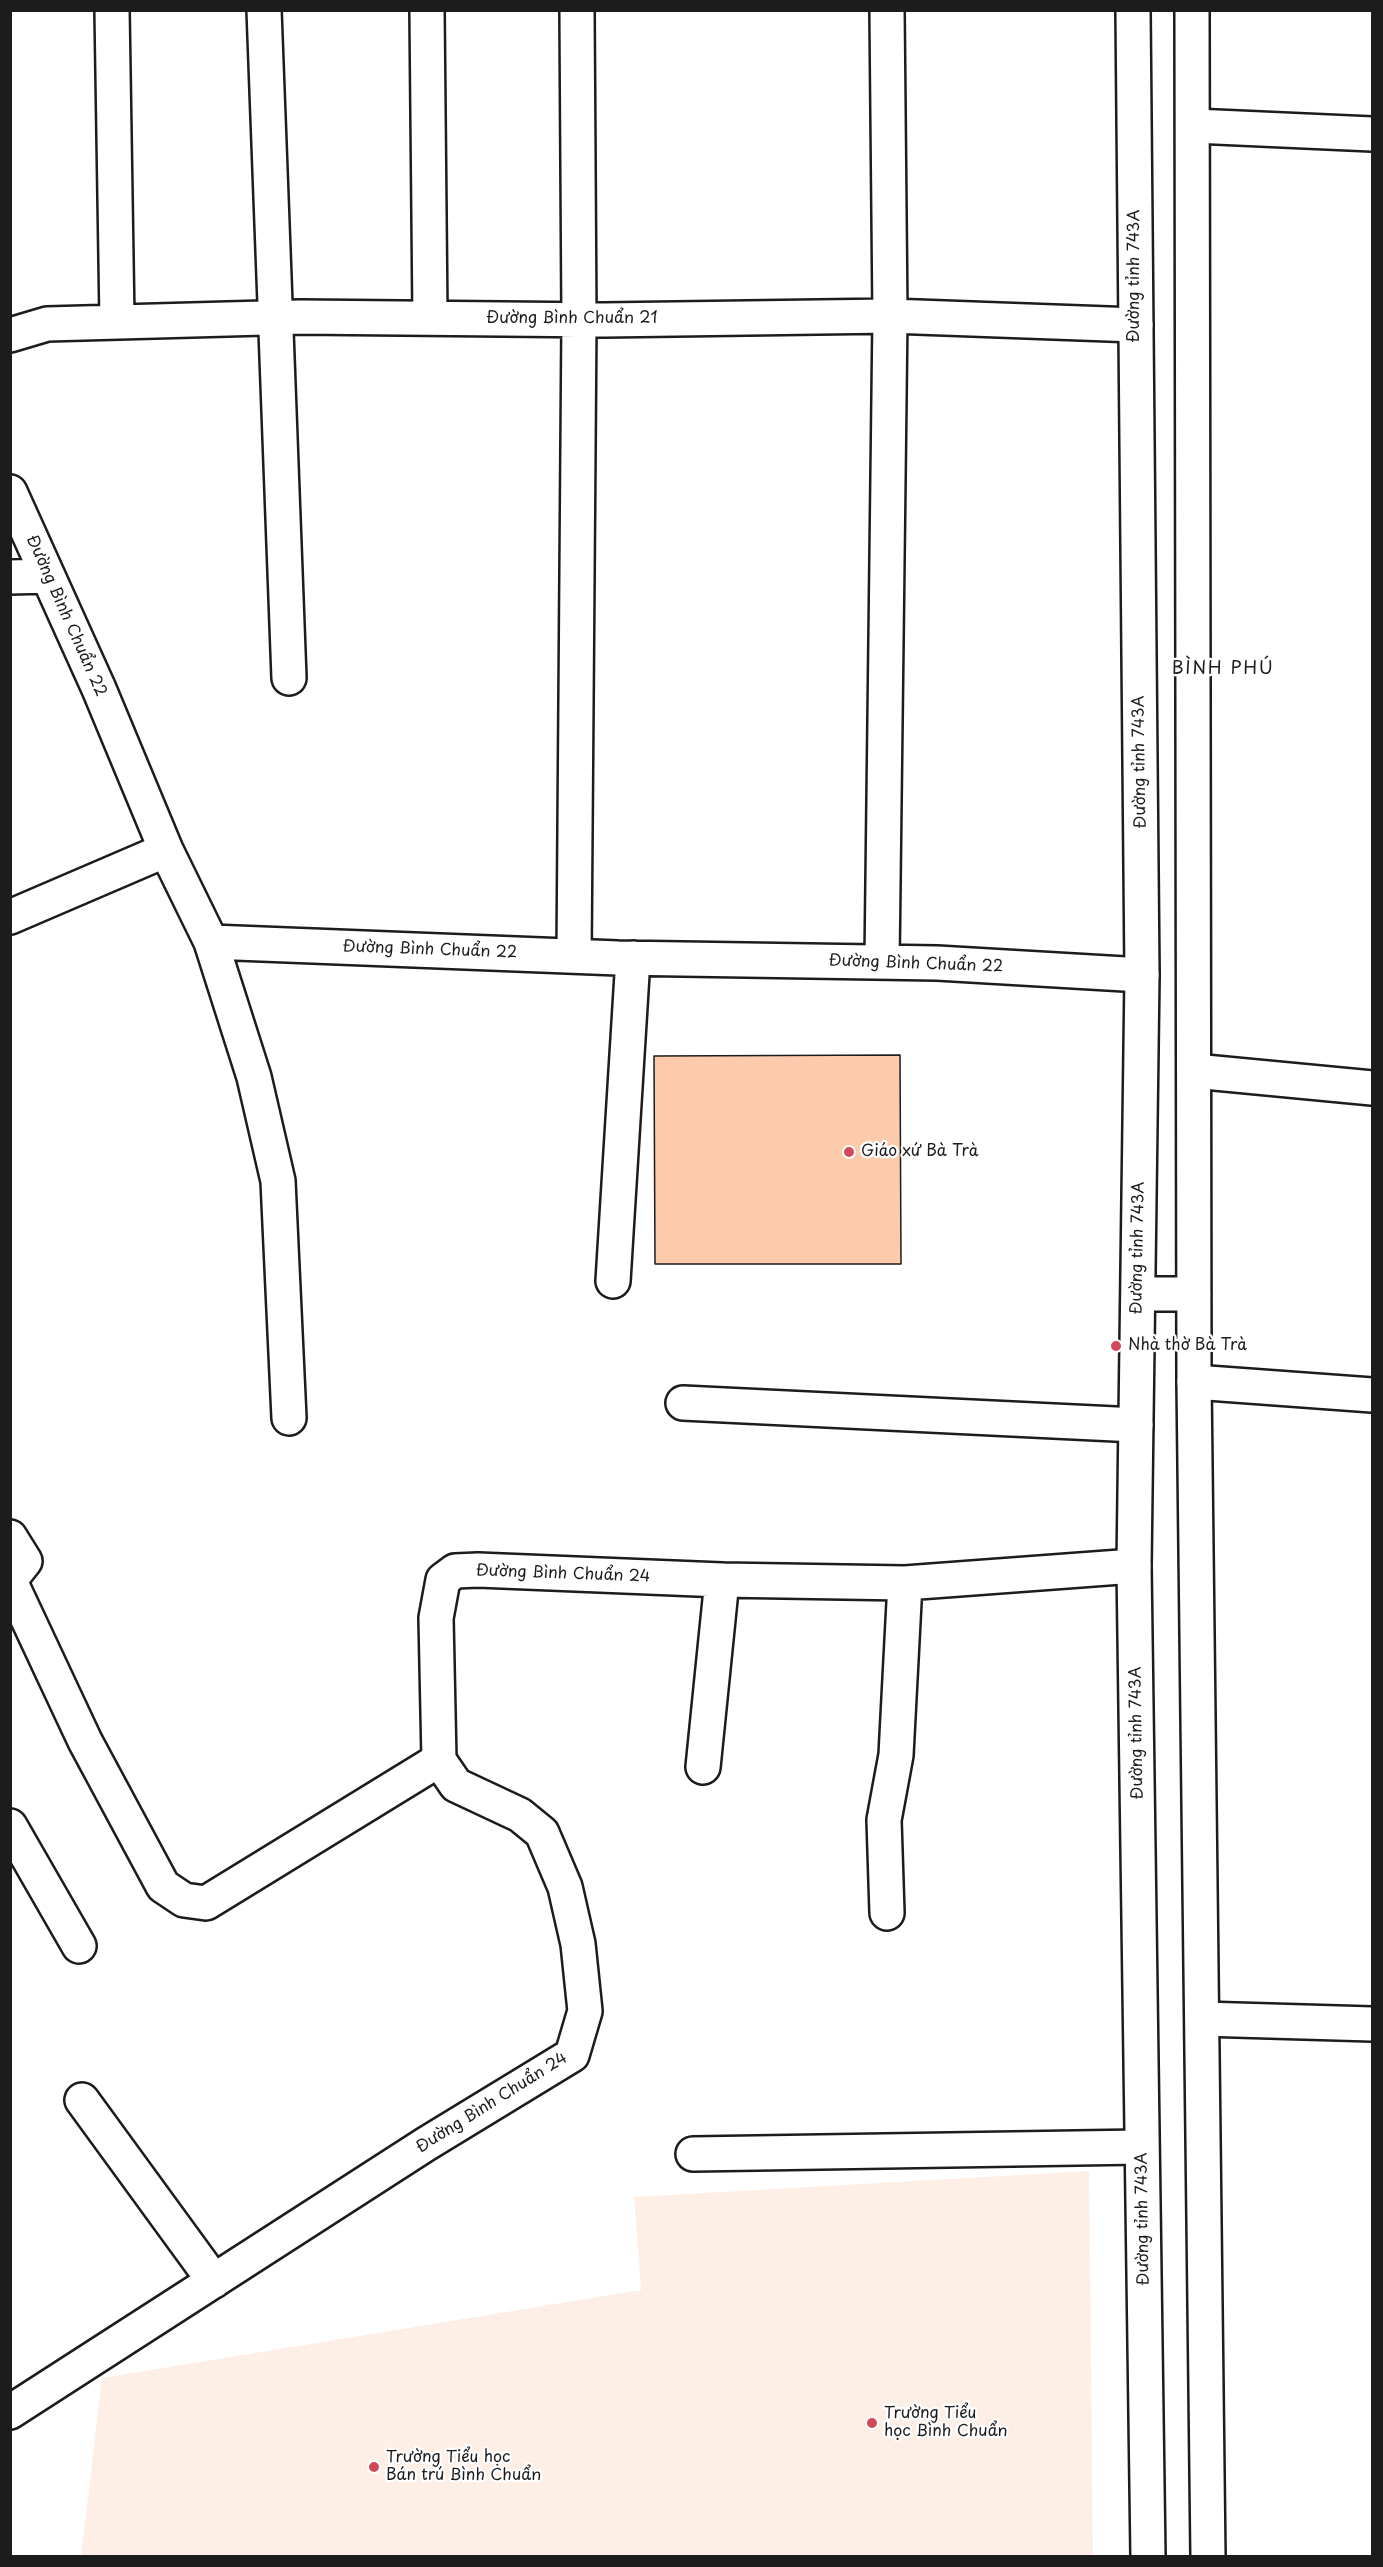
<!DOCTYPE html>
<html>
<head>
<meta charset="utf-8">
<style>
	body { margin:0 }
	#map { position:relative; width:1383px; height:2567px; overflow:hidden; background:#fff; font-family:"Playpen Sans",sans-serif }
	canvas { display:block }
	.frame { position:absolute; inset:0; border:12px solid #1c1c1c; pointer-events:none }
</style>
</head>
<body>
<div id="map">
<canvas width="1383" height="2567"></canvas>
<div class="frame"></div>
</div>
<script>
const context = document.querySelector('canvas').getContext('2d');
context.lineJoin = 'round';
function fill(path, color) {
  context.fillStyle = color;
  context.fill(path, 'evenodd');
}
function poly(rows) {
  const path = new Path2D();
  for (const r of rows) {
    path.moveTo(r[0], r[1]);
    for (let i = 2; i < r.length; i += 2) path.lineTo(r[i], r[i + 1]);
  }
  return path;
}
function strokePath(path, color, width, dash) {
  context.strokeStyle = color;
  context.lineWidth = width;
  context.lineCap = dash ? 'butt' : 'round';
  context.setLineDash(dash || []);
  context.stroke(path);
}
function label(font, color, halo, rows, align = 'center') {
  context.font = font + ' "Playpen Sans",sans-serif';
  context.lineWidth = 4.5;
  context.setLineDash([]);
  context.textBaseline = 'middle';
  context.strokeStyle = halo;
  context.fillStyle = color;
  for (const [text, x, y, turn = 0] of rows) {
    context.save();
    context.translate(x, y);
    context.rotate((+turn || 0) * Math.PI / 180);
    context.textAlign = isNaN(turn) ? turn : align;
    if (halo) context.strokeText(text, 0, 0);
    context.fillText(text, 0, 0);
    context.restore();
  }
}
fill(poly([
	[1089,2171,1093,2556,81,2556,102,2378,641,2290,634,2197]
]), '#feefe6');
const building = poly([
	[900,1055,901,1264,655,1264,654,1056,900,1055]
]);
fill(building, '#fdcbac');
strokePath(building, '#1c1c1c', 1.5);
const minor = poly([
	[112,10,117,321],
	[264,10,289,678],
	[427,10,430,318],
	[1194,126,1372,134],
	[10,335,47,324,300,317,604,320,890,316,1136,325],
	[10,492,99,689,166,850,211,942,618,958,937,963,1142,975],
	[10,577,48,576],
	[10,917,166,850],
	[211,942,254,1077,278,1181,289,1418],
	[574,956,579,320,577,10],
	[882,962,890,316,887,10],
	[1194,1071,1372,1088],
	[613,1281,633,958],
	[1194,1382,1372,1395],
	[683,1403,1136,1425],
	[10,1537,25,1561,10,1580],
	[10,1581,85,1741,163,1886,184,1900,206,1903,439,1760],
	[703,1767,722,1580],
	[10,1826,79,1946],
	[887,1913,884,1820,896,1755,905,1583],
	[1202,2019,1372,2024],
	[82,2100,214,2281],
	[693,2154,1141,2147],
	[10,2412,426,2144,572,2055,585,2011,578,1944,565,1887,542,1833,520,1815,456,1785,439,1760,436,1618,443,1580,455,1571,478,1570,722,1580,905,1583,1134,1566]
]);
const major = poly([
	[1133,10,1142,975,1134,1566,1148,2556],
	[1192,10,1194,1382,1208,2556],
	[1138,1294,1194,1294]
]);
strokePath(minor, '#1c1c1c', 38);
strokePath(major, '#1c1c1c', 38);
strokePath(minor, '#fff', 33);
strokePath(major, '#fff', 33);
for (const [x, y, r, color] of [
	[849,1152,6,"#d1495b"],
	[1116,1346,6,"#d1495b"],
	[872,2423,6,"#d1495b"],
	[374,2467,6,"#d1495b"]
]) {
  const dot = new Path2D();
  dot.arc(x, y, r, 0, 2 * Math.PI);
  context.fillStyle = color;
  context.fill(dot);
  strokePath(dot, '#fff', 2);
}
label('16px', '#1c1c1c', '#fff', [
	["Đường tỉnh 743A",1135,276,-90],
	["Đường Bình Chuẩn 21",572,319],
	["Đường Bình Chuẩn 22",66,616,66],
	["Đường tỉnh 743A",1140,762,-91],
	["Đường Bình Chuẩn 22",430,950,2],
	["Đường Bình Chuẩn 22",916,964,2],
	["Đường tỉnh 743A",1138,1248,-89],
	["Đường Bình Chuẩn 24",563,1574,2],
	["Đường tỉnh 743A",1137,1733,-91],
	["Đường Bình Chuẩn 24",492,2103,-32],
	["Đường tỉnh 743A",1143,2219,-91]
]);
label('16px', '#1c1c1c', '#fff', [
	["Giáo xứ Bà Trà",861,1152],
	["Nhà thờ Bà Trà",1128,1346],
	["Trường Tiểu",884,2414],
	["học Bình Chuẩn",884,2432],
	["Trường Tiểu học",386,2458],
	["Bán trú Bình Chuẩn",386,2476]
], 'left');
context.letterSpacing = '1.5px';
label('18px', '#1c1c1c', '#fff', [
	["BÌNH PHÚ",1223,669]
]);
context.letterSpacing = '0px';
</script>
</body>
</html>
